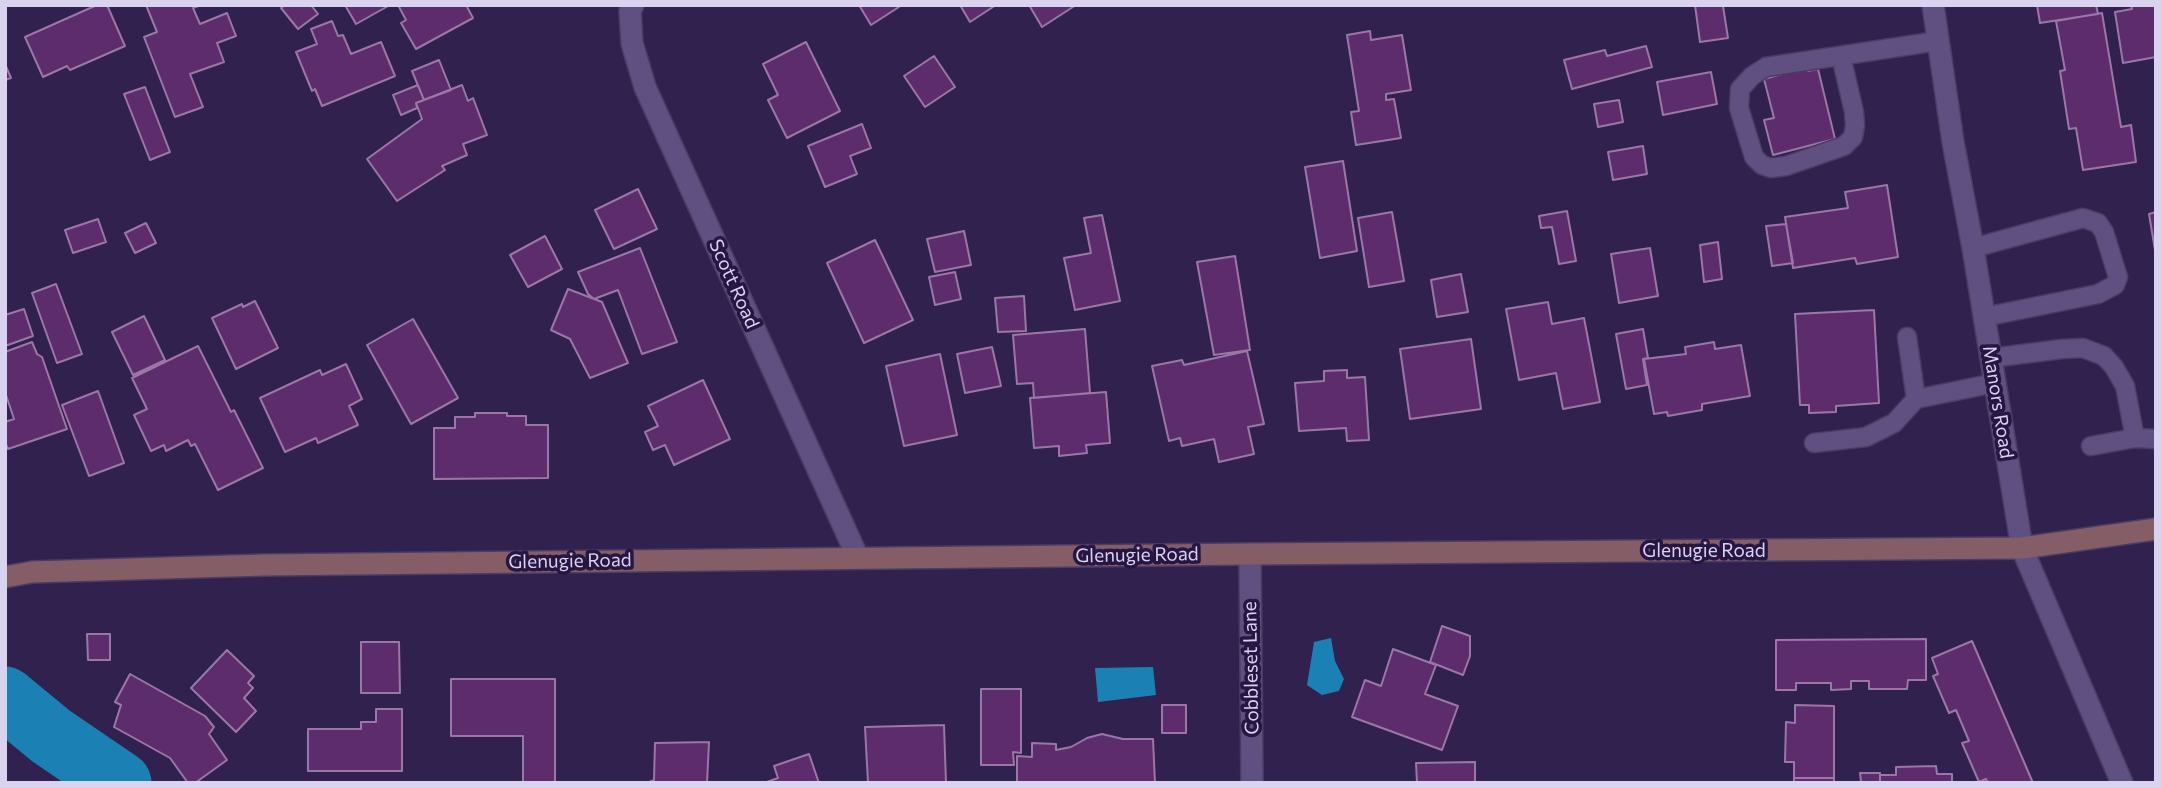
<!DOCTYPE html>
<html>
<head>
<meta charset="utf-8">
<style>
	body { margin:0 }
	#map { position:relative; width:2161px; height:788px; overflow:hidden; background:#31214e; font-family:Commissioner,sans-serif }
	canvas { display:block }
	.frame { position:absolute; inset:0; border:7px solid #dad3f0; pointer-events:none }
</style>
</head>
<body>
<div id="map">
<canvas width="2161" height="788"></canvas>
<div class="frame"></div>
</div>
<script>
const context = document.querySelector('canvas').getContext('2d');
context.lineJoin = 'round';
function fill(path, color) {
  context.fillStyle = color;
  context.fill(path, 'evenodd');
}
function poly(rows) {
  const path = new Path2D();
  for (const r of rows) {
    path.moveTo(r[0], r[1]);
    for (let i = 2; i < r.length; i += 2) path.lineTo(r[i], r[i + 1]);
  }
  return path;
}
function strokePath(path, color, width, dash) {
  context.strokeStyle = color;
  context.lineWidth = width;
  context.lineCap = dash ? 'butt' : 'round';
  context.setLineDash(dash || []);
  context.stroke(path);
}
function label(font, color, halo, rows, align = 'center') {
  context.font = font + ' Commissioner,sans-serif';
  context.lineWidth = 7;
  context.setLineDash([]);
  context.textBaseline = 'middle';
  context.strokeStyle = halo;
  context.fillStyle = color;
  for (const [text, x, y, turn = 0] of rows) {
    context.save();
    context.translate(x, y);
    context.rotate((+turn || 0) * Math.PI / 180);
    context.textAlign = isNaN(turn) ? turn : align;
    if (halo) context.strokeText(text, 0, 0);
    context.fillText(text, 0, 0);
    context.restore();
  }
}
fill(poly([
	[1331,638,1335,661,1344,679,1339,691,1322,695,1307,685,1314,642],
	[1153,667,1156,695,1098,702,1095,668]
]), '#1b80b3');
strokePath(poly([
	[5,698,51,736,120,783]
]), '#1b80b3', 63);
const building = poly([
	[97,5,107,5,125,46,70,70,67,66,43,77,25,37,97,5],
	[146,5,201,5,193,8,200,24,227,13,236,36,217,43,224,62,190,74,203,107,175,117,144,37,157,32,146,5],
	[285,5,311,5,318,14,298,29,281,8,285,5],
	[345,5,390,5,356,24,345,5],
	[398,5,466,5,473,18,416,49,401,23,406,20,398,5],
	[859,5,902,5,871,25,859,5],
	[960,5,996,5,970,22,960,5],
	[1029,5,1076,5,1042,27,1029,5],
	[1695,5,1731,5,1723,6,1728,38,1700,42,1695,5],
	[2037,5,2096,5,2098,14,2040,23,2037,5],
	[2131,5,2156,5,2156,57,2123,63,2115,12,2132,9,2131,5],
	[2102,13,2121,127,2131,125,2136,162,2083,170,2076,128,2069,129,2060,71,2065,70,2056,21,2102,13],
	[332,21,338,36,343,35,351,54,381,42,395,76,322,106,315,89,312,91,296,52,317,44,311,29,332,21],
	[1370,31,1371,40,1402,35,1411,90,1386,94,1386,100,1394,99,1401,138,1356,145,1351,112,1359,111,1347,35,1370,31],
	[806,42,840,111,787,138,768,100,778,95,763,64,806,42],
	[1646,46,1652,67,1572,89,1564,60,1605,50,1607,56,1646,46],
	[934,56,955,87,925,107,904,76,934,56],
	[439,60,451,90,424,100,412,71,439,60],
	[5,64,11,78,5,80,5,64],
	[1807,67,1808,71,1818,69,1835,139,1773,155,1764,120,1774,118,1764,79,1807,67],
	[1711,72,1717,104,1663,115,1657,82,1711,72],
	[418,85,424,100,416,103,417,108,401,115,393,95,418,85],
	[462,85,468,101,473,98,487,135,463,144,467,155,442,166,445,170,397,201,367,159,422,119,416,103,462,85],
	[145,87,170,152,150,160,124,94,145,87],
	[1619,100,1623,122,1598,127,1594,104,1619,100],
	[862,124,871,148,850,156,857,174,825,187,808,146,862,124],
	[1643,146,1647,174,1613,180,1608,152,1643,146],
	[1343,161,1357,251,1320,258,1305,167,1343,161],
	[1887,185,1898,257,1857,264,1855,258,1793,268,1785,217,1848,208,1845,192,1887,185],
	[638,189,657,229,614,249,595,210,638,189],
	[1567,211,1576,261,1559,264,1552,227,1541,228,1539,216,1567,211],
	[1392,212,1404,281,1369,287,1358,218,1392,212],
	[2156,212,2156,250,2155,250,2149,214,2156,212],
	[1102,215,1120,301,1075,310,1064,258,1091,253,1084,218,1102,215],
	[98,219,106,242,73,253,65,230,98,219],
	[146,223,156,243,135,253,125,233,146,223],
	[1786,224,1793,263,1772,266,1766,226,1786,224],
	[964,231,971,265,935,272,927,239,964,231],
	[545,236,562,269,528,287,510,255,545,236],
	[875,240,913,320,864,343,827,263,875,240],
	[1718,242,1722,279,1704,282,1700,245,1718,242],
	[640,248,677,342,642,354,618,290,594,299,588,294,578,272,640,248],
	[1650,248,1658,296,1619,303,1611,254,1650,248],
	[1235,256,1250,350,1214,355,1197,262,1235,256],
	[955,272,961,299,935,305,929,277,955,272],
	[1461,274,1468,312,1437,317,1431,280,1461,274],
	[56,284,82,354,57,363,32,293,56,284],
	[568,289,602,302,628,363,590,378,570,339,551,330,568,289],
	[1024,296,1026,331,998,332,995,298,1024,296],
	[255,301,278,348,236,369,212,318,242,304,243,307,255,301],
	[1548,302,1552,324,1584,318,1600,402,1563,409,1556,373,1519,380,1506,309,1548,302],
	[24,309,33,336,5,346,5,315,24,309],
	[1874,310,1879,403,1836,406,1836,412,1809,413,1809,405,1800,405,1795,314,1874,310],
	[144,316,165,360,133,375,112,332,144,316],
	[413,319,458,398,411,424,367,345,413,319],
	[1085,329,1090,393,1034,398,1033,383,1017,384,1013,335,1085,329],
	[1643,329,1648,358,1643,359,1647,385,1626,389,1616,334,1643,329],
	[1471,339,1481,409,1410,419,1400,349,1471,339],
	[32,342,37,354,42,357,67,429,8,449,5,442,5,422,14,419,5,392,5,352,32,342],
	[1714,342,1715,349,1741,345,1750,396,1702,404,1702,410,1668,416,1667,412,1654,414,1644,359,1686,354,1685,347,1714,342],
	[198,346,231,412,234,410,263,468,218,490,195,444,191,446,188,440,166,451,164,445,151,451,134,415,147,409,132,378,198,346],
	[992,347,1001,386,965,393,957,354,992,347],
	[1247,351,1264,424,1248,427,1254,454,1219,462,1214,439,1182,446,1180,438,1169,441,1152,366,1182,360,1184,365,1247,351],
	[940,354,957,435,904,446,886,366,940,354],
	[346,364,362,399,349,406,358,425,318,443,316,438,285,452,260,398,320,370,322,375,346,364],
	[1347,370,1347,378,1365,377,1369,440,1347,441,1346,428,1299,431,1295,383,1324,381,1324,371,1347,370],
	[703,380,730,439,674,465,665,445,653,450,645,432,658,426,648,406,703,380],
	[98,391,124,463,89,476,62,405,98,391],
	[1106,392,1110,443,1086,445,1087,453,1059,456,1059,446,1034,448,1030,398,1106,392],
	[475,413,507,413,507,416,526,416,526,425,548,425,548,478,434,479,434,428,455,428,455,417,475,417,475,413],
	[1442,626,1470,636,1470,656,1463,675,1430,662,1442,626],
	[87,634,110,634,110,660,88,660,87,634],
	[1926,639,1926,680,1908,680,1907,689,1869,689,1869,681,1851,681,1851,689,1831,690,1831,683,1796,683,1796,690,1776,690,1776,640,1926,639],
	[1972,641,2033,783,1988,783,1986,779,1979,782,1962,743,1969,741,1956,710,1949,713,1933,676,1938,674,1932,658,1972,641],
	[361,642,399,642,400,693,361,693,361,642],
	[1393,649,1436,665,1425,694,1458,706,1442,750,1352,717,1365,680,1381,686,1393,649],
	[227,650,254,676,248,683,253,688,244,698,256,711,236,732,191,688,227,650],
	[130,674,205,716,214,727,209,734,227,760,195,783,188,783,170,758,114,727,121,705,115,702,130,674],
	[451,679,555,679,555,783,523,783,523,736,451,736,451,679],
	[981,689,1021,689,1021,753,1013,752,1014,765,981,765,981,689],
	[1162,705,1186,705,1186,733,1162,733,1162,705],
	[1795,705,1834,706,1834,778,1794,778,1794,762,1785,762,1786,722,1795,723,1795,705],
	[376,709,402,709,402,771,308,771,308,729,361,729,361,722,376,722,376,709],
	[944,725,946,783,868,783,865,727,944,725],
	[1102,734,1123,739,1153,739,1155,783,1017,783,1017,756,1032,757,1032,743,1056,744,1056,750,1071,747,1087,738,1102,734],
	[709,742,707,783,647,783,654,780,655,743,709,742],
	[809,754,819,783,764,783,778,778,774,766,809,754],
	[1475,762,1475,783,1417,783,1416,763,1475,762],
	[1936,766,1937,774,1952,774,1952,783,1880,783,1880,775,1896,775,1896,767,1936,766],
	[1860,773,1880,773,1880,783,1842,783,1861,782,1860,773],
	[1794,778,1834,778,1834,783,1794,783,1794,778]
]);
fill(building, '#5d2c6c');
strokePath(building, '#9b77a7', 2);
const lane = poly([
	[1841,56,1854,112,1855,126,1853,137,1844,146,1786,166,1771,168,1762,165,1754,157,1739,108,1740,89,1752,76,1766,67,1938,41],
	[1973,248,2083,218,2098,223,2104,232,2118,277,2115,285,2098,294,1984,317],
	[1907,337,1916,399],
	[1991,358,2062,349,2083,348,2104,356,2114,367,2125,386,2135,438,2091,446],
	[2135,438,2156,439],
	[1814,443,1866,437,1894,423,1916,399,1995,383]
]);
const street = poly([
	[633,5,630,11,632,43,645,87,858,558],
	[1933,5,1953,142,1973,248,2022,548,2122,783],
	[1250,554,1252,783]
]);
const secondary = poly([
	[5,577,32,572,264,565,1250,554,2022,548,2156,529]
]);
strokePath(lane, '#4b3c64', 21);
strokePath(street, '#4b3c64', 24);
strokePath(secondary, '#4b3c64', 24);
strokePath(lane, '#605082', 18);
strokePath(street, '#605082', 21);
strokePath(secondary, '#845d67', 21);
label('19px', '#dad3f0', '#271643', [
	["Scott Road",734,284,66],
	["Manors Road",1998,402,81],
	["Glenugie Road",1704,551],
	["Glenugie Road",1137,555,-1],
	["Glenugie Road",570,561,-1],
	["Cobbleset Lane",1251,668,-91]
]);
</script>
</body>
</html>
